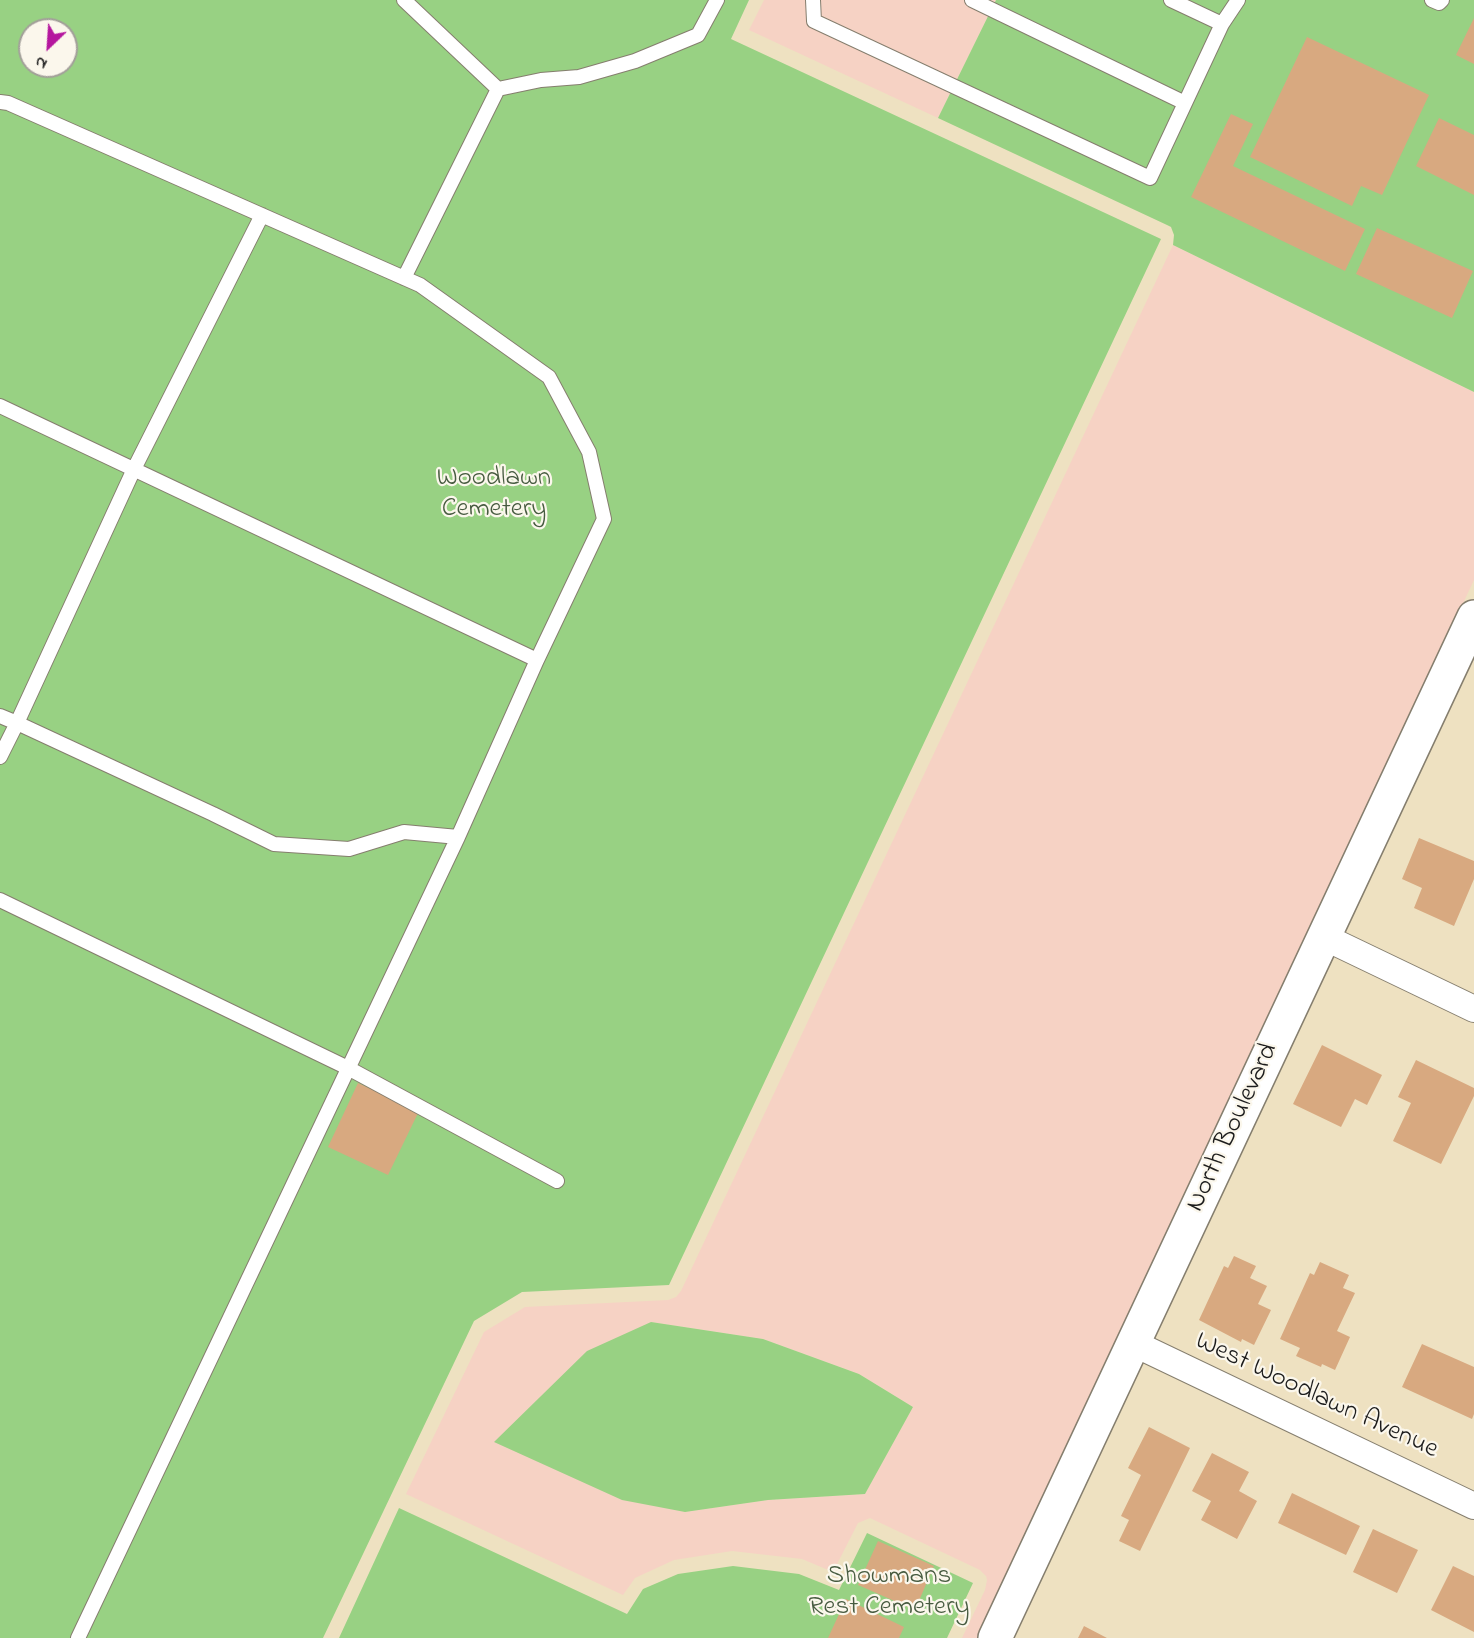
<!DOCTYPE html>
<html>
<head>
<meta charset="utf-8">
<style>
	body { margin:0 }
	#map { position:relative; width:1474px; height:1638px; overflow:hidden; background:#eee1c1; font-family:"Indie Flower",sans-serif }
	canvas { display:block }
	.north { position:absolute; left:18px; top:18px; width:60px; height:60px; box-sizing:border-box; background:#fbf7ec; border:2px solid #a29f99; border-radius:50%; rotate:205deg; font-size:16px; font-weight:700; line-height:24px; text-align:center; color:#1c1c1c }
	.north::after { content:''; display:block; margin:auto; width:21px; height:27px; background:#b5179e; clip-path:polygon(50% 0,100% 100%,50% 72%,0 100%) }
</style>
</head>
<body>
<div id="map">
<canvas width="1474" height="1638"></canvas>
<div class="north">N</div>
</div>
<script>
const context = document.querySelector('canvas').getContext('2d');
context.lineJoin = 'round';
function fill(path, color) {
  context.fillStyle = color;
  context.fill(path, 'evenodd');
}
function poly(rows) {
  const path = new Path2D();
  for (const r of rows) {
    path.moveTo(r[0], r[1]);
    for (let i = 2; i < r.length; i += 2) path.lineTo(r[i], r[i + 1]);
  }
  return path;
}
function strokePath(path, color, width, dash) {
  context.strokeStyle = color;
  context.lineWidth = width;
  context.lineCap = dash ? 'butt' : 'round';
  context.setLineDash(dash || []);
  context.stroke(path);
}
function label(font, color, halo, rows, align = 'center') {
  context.font = font + ' "Indie Flower",sans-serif';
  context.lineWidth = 4.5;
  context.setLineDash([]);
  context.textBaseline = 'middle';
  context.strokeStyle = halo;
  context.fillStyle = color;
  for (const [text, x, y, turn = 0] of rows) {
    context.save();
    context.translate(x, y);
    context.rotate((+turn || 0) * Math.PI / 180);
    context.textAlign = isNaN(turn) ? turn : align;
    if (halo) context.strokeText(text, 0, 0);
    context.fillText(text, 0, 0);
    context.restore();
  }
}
fill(poly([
	[764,0,996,0,938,118,749,30],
	[1173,245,1474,392,1474,580,977,1638,962,1638,985,1590,987,1580,986,1576,980,1570,870,1518,858,1523,833,1572,802,1559,732,1551,674,1560,635,1578,623,1595,406,1494,484,1332,525,1307,668,1300,676,1297,681,1291],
	[651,1322,763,1339,859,1374,913,1407,865,1494,768,1500,685,1512]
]), '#f6d2c4');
fill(poly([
	[0,0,749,0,731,39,1161,239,669,1285,522,1292,474,1321,323,1638,0,1638],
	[30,30,66,30,66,66,30,66],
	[996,0,1474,0,1474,392,1173,245,1174,235,1171,227,1167,225,938,118],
	[651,1322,763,1339,859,1374,913,1407,865,1494,768,1500,685,1512,622,1500,494,1442,587,1351],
	[399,1508,627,1614,643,1589,678,1574,733,1566,799,1574,839,1590,867,1533,973,1583,947,1638,339,1638]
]), '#98d183');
fill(poly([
	[1474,18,1474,64,1456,55],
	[1307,37,1429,95,1382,195,1361,186,1352,206,1250,157],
	[1231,114,1253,124,1233,166,1365,229,1345,271,1191,197],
	[1439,118,1474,135,1474,195,1416,166],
	[1377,228,1473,271,1452,318,1356,274],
	[1419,838,1474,861,1474,879,1454,926,1414,908,1422,888,1402,879],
	[1322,1045,1382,1075,1367,1105,1355,1099,1341,1127,1293,1104],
	[1416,1060,1474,1088,1474,1096,1441,1164,1393,1141,1411,1103,1398,1097],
	[358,1083,419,1111,388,1175,328,1147],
	[1234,1256,1256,1266,1250,1278,1267,1286,1258,1304,1271,1310,1254,1345,1242,1339,1241,1342,1199,1320,1224,1266,1228,1268],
	[1320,1262,1349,1275,1343,1288,1355,1293,1337,1331,1350,1337,1335,1370,1322,1364,1321,1367,1296,1356,1300,1348,1280,1339,1310,1273,1314,1275],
	[1422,1344,1474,1367,1474,1414,1472,1419,1402,1387],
	[1149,1427,1190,1448,1140,1551,1119,1541,1129,1520,1121,1516,1141,1475,1128,1468],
	[1212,1453,1249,1472,1239,1491,1257,1501,1237,1539,1201,1520,1211,1501,1192,1491],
	[1292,1493,1360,1526,1346,1555,1278,1523],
	[1373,1529,1418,1550,1397,1593,1353,1572],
	[878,1541,934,1566,915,1610,858,1585],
	[1453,1566,1474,1576,1474,1632,1431,1610],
	[846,1599,904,1627,899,1638,828,1638],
	[1084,1626,1107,1638,1078,1638]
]), '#d8a980');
const lane = poly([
	[404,0,498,89],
	[813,0,814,21,1150,178,1222,24,1238,0],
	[972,0,1185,103],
	[1171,0,1222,24],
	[1432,0,1439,3,1442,0],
	[0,102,8,103,420,285,549,377,589,452,604,519,537,660,458,837,78,1638],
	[262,215,134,469,17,723,213,814,274,844,349,849,404,832,458,837],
	[404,278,498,89,541,80,579,77,635,61,698,35,717,0],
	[0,406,537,660],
	[0,716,17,723,0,757],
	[0,900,348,1068,557,1181]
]);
const street = poly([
	[1324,937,1474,1009],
	[1133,1343,1474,1506]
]);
const secondary = poly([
	[995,1638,1474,617]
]);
strokePath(lane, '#857e6e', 16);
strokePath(street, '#857e6e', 28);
strokePath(secondary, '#857e6e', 36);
strokePath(lane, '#fff', 14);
strokePath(street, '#fff', 26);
strokePath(secondary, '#fff', 33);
label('27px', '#475b40', '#fbf7ec', [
	["Woodlawn",494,480],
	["Cemetery",494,511],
	["Showmans",889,1578],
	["Rest Cemetery",889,1609]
]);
label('27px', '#1c1c1c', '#fbf7ec', [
	["North Boulevard",1234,1128,-65],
	["West Woodlawn Avenue",1316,1397,25]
]);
</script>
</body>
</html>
